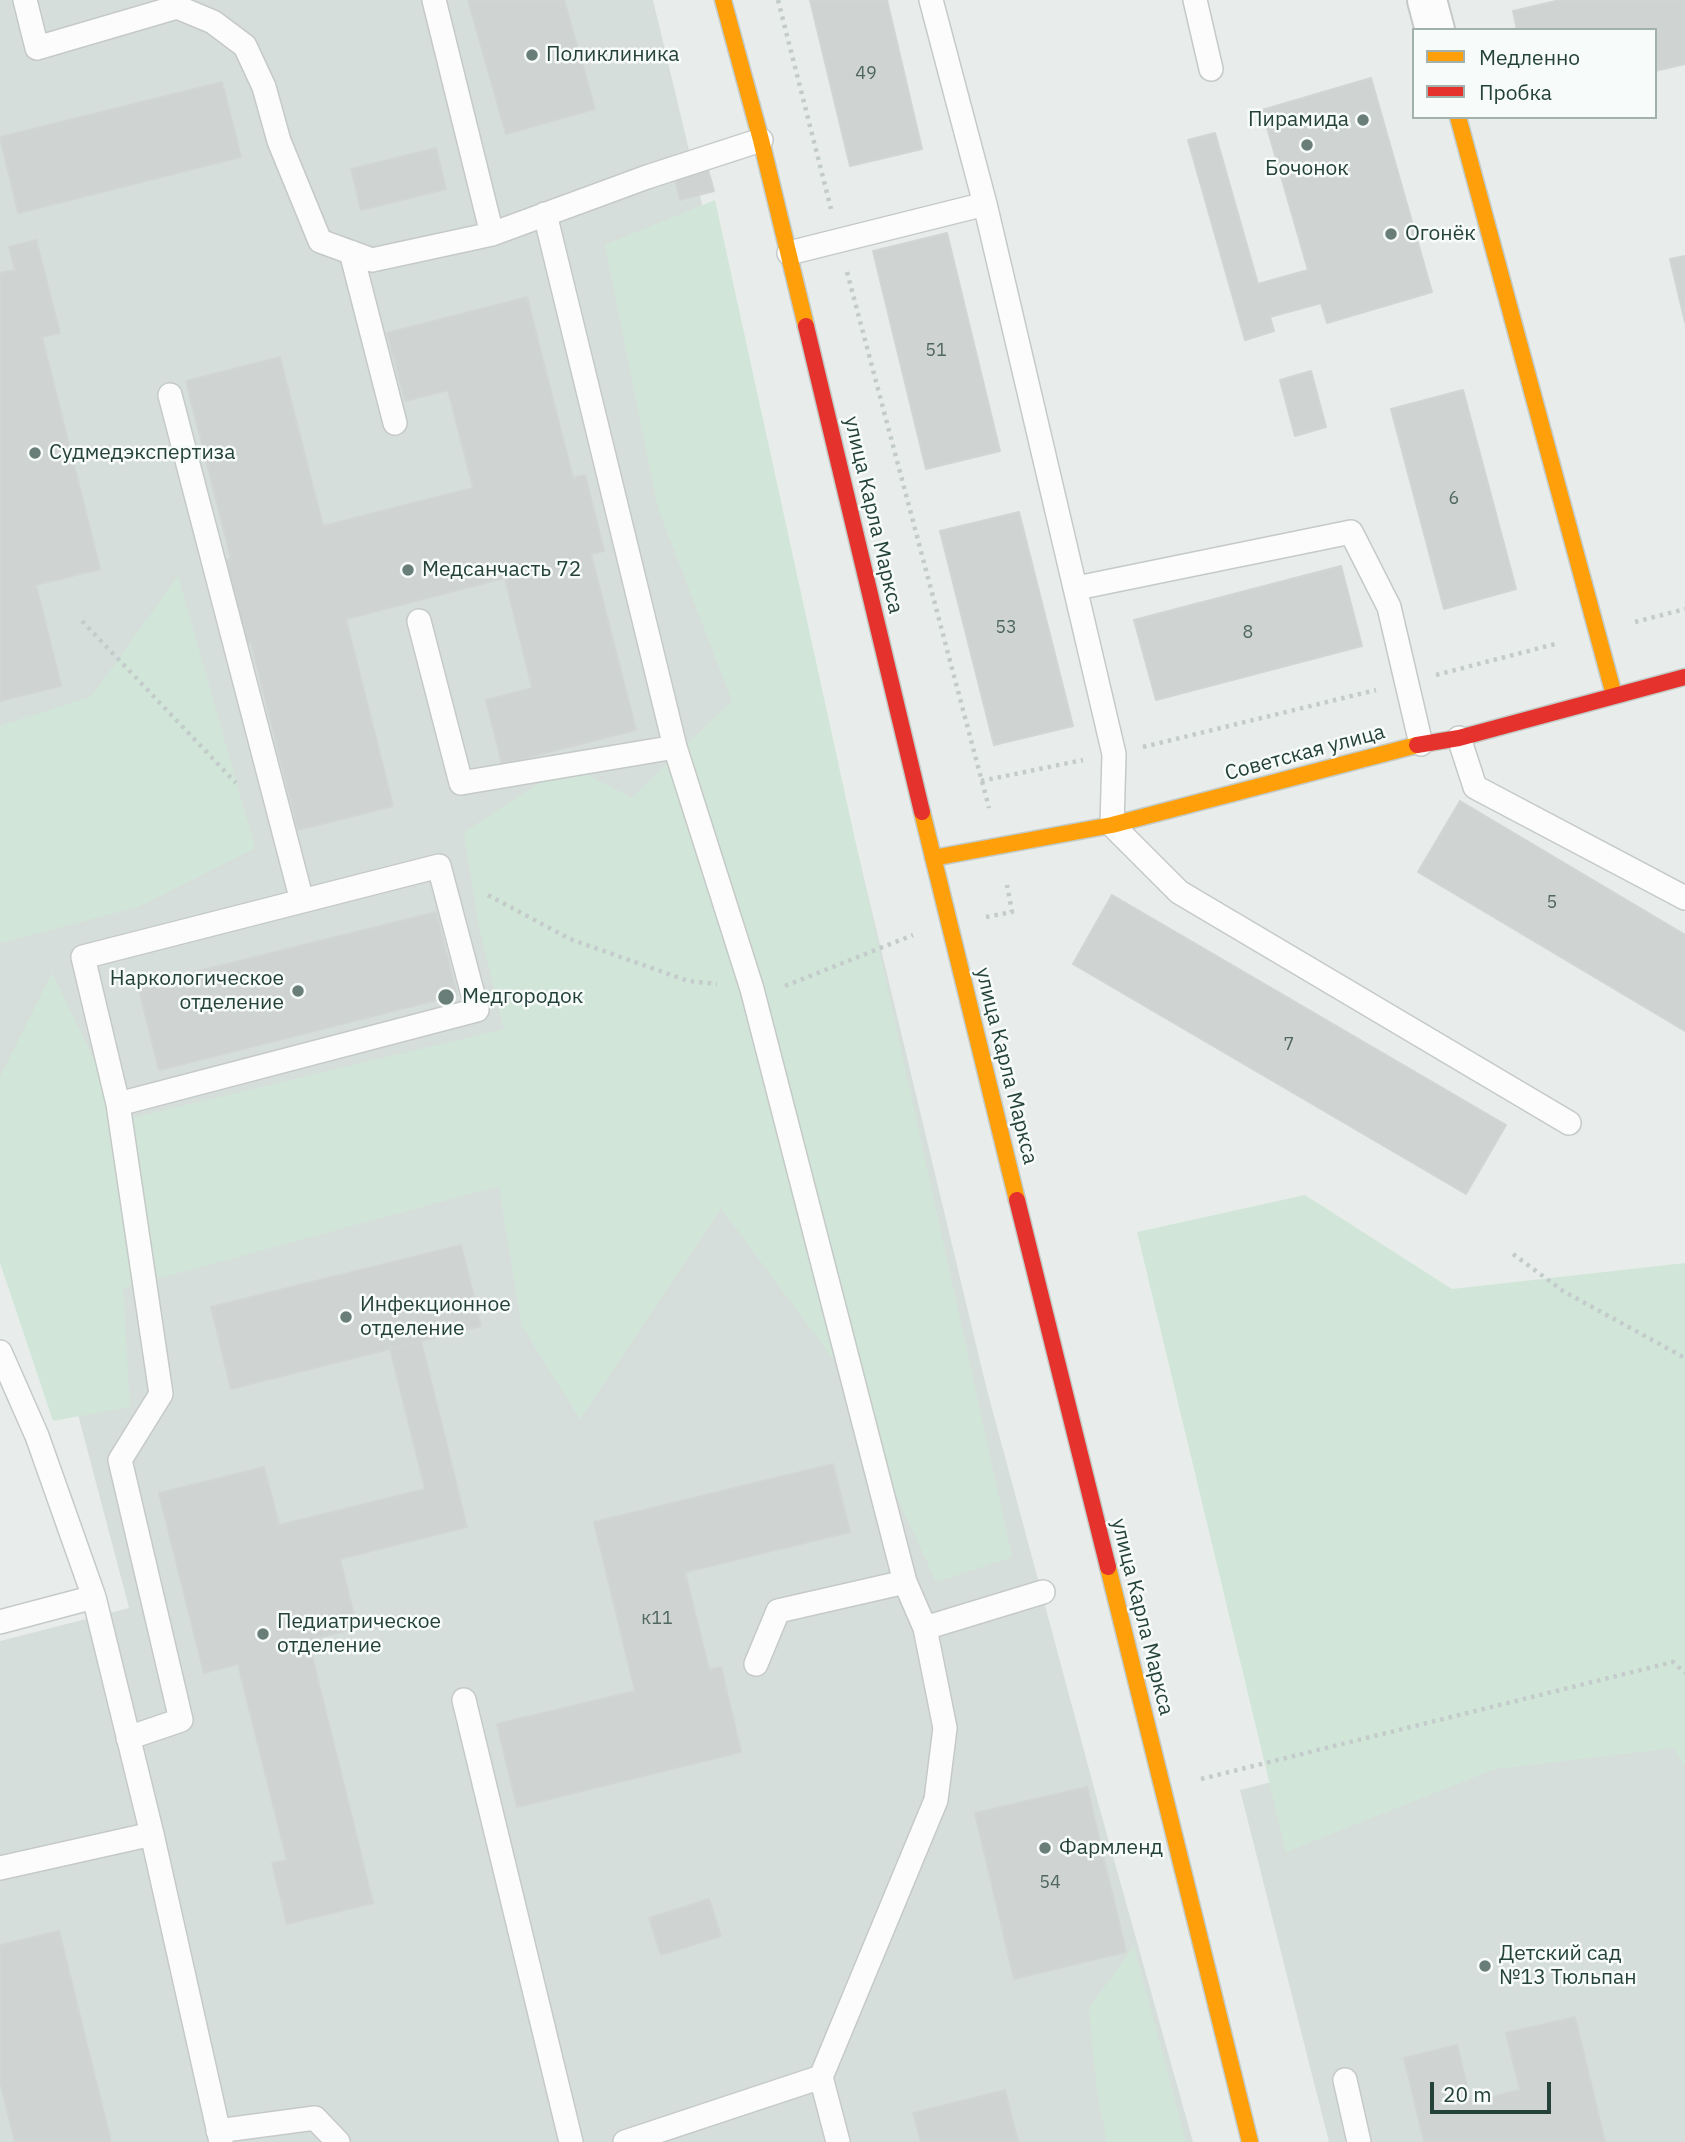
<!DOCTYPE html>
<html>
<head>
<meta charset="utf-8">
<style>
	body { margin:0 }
	#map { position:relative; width:1685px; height:2142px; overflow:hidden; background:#e8edeb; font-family:"IBM Plex Sans",sans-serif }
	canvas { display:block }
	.legend { position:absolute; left:1412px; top:28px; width:245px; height:91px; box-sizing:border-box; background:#f7fbf9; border:2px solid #a3b1ad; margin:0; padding:9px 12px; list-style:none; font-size:21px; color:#24423a }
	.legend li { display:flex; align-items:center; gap:14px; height:35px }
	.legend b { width:35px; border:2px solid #a3b1ad }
	.scale { position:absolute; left:1430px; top:2082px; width:121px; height:32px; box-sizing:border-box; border:4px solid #24423a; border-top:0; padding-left:9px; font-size:21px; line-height:24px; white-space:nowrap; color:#24423a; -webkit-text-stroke:5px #f7fbf9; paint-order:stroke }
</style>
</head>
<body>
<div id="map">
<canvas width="1685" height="2142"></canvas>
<ul class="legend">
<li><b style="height:9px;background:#ff9f0a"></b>Медленно</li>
<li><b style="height:9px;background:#e5322d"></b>Пробка</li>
</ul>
<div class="scale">20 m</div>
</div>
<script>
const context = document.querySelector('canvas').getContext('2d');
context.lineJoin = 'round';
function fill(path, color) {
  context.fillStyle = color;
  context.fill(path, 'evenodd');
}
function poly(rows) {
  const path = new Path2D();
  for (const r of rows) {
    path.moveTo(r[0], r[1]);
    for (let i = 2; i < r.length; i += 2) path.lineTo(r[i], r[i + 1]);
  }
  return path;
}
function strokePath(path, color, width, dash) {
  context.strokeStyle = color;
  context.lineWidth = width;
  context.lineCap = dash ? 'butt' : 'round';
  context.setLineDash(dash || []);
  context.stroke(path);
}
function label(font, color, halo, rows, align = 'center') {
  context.font = font + ' "IBM Plex Sans",sans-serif';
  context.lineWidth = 5;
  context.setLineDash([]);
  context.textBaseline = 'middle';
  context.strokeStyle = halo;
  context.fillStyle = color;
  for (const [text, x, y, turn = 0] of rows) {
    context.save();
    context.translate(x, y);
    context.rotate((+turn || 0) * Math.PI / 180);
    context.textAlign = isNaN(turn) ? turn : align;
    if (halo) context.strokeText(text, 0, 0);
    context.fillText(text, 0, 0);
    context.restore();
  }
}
fill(poly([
	[0,0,653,0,986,1386,1097,1799,1193,2142,0,2142,0,1641,129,1608,7,1145,0,1091],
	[1685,1705,1685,2142,1329,2142,1240,1790,1412,1746]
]), '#d6dedb');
fill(poly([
	[715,200,1012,1557,936,1582,837,1364,721,1208,580,1419,522,1326,499,1186,123,1288,130,1407,53,1421,0,1263,0,1077,52,973,123,1120,504,1029,479,927,464,832,568,765,632,798,732,701,658,508,605,245],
	[178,576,255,848,138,907,0,943,0,726,92,696],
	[1305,1195,1452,1289,1685,1263,1685,1766,1674,1748,1495,1769,1286,1852,1137,1232],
	[1134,1947,1186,2142,1107,2142,1097,2090,1089,2008]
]), '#d1e6d8');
const building = poly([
	[468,0,564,0,595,109,506,134,468,0],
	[810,0,887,0,922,149,850,166,810,0],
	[1560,0,1685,0,1685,64,1655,71,1655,30,1517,30,1513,11,1560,0],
	[1371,78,1432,292,1327,323,1321,303,1270,317,1274,331,1245,340,1188,140,1215,133,1258,284,1308,270,1262,110,1371,78],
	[222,82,241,157,18,213,0,137,222,82],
	[436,148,446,189,361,210,351,169,436,148],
	[707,166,714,191,680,200,674,174,707,166],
	[947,233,1000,451,926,469,873,251,947,233],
	[36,240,60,333,42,337,100,569,36,585,61,686,0,701,0,273,15,270,9,247,36,240],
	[1685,256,1685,322,1670,259,1685,256],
	[527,297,573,478,585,475,604,551,591,554,636,730,502,764,486,700,532,688,505,578,346,619,393,806,298,830,251,643,241,646,219,562,231,559,186,381,280,357,323,526,473,488,448,390,405,401,387,333,527,297],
	[1311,371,1326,427,1295,436,1280,380,1311,371],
	[1463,390,1516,589,1444,609,1391,409,1463,390],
	[1019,512,1073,726,994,745,940,531,1019,512],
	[1341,566,1362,646,1156,700,1134,620,1341,566],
	[1460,801,1685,935,1685,1031,1418,872,1460,801],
	[1112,895,1506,1125,1466,1194,1073,964,1112,895],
	[436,912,457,995,159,1070,138,986,436,912],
	[461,1245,481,1326,231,1389,211,1307,461,1245],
	[421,1341,467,1527,340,1559,357,1628,308,1640,373,1903,287,1924,272,1863,287,1860,238,1664,204,1673,159,1493,264,1467,279,1525,425,1489,390,1349,421,1341],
	[833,1464,850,1532,685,1572,709,1670,721,1667,741,1752,517,1807,497,1724,635,1691,594,1522,833,1464],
	[1087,1787,1126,1952,1014,1979,975,1813,1087,1787],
	[709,1899,721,1936,661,1955,649,1918,709,1899],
	[59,1931,111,2142,15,2142,0,2081,0,1945,59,1931],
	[1575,2017,1605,2142,1424,2142,1404,2058,1457,2045,1471,2102,1520,2090,1506,2033,1575,2017],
	[1005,2090,1018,2142,921,2142,913,2113,1005,2090]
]);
fill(building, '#cfd4d2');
strokePath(building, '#d1d6d4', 2);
const lane = poly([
	[25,0,37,48,177,7,213,22,245,46,264,87,279,141,320,241,372,260,492,234,647,177,761,140],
	[434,0,492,234],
	[931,0,985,204,1114,754,1112,825,1179,892,1569,1123],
	[1195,0,1211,69],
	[545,214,675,747,752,989,905,1582,925,1628,945,1728,936,1800,821,2077,838,2142],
	[351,252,395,423],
	[789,253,985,204],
	[170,395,302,901],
	[1077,588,1351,532,1389,607,1421,744],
	[419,621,461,783,675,747],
	[1459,738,1475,787,1685,898],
	[118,1104,477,1010,439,866,83,957,118,1104,161,1394,120,1460,181,1720,128,1738],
	[0,1352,37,1436,94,1597,152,1834,221,2142],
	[0,1622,94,1597],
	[925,1628,1043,1592],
	[756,1664,778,1611,905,1582],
	[464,1700,571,2142],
	[0,1868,152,1834],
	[1345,2080,1359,2142],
	[218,2131,315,2118,338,2142],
	[625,2142,821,2077]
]);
const street = poly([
	[1427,0,1435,30]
]);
const slow = poly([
	[723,0,761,140,806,326],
	[1458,117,1614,695],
	[922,812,1017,1200],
	[933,858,1112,825,1417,745],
	[1108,1567,1250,2142]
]);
const jam = poly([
	[806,326,922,812],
	[1417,745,1459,738,1685,677],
	[1017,1200,1108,1567]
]);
strokePath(lane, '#c5cac8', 26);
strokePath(street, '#c5cac8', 42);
strokePath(slow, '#c3cbc8', 19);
strokePath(jam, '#c3cbc8', 19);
strokePath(poly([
	[778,0,831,209],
	[847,272,989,808],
	[82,621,236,783],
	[1635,622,1685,609],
	[1436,675,1559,643],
	[1143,747,1376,690],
	[981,781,1083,760],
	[488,895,570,939,688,981,717,984],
	[986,917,1012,912,1007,885],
	[785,986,913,935],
	[1513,1254,1563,1291,1685,1358],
	[1201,1779,1673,1662,1685,1673]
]), '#c3ccca', 4.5, [3.5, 5]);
strokePath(lane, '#fcfcfc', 23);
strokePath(street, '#fcfcfc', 38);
strokePath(slow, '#ff9f0a', 16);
strokePath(jam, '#e5322d', 16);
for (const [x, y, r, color] of [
	[532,55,7,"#697e78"],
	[1363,120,7,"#697e78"],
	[1307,145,7,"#697e78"],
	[1391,234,7,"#697e78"],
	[35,453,7,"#697e78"],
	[408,570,7,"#697e78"],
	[298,991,7,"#697e78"],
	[446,997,9,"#697e78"],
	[346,1317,7,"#697e78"],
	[263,1634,7,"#697e78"],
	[1045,1848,7,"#697e78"],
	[1485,1966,7,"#697e78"]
]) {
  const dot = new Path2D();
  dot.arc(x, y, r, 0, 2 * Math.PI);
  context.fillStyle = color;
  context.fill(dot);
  strokePath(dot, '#f7fbf9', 2.5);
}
label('18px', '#506761', null, [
	["49",866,74],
	["51",936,351],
	["6",1454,499],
	["53",1006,628],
	["8",1248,633],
	["5",1552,903],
	["7",1289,1045],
	["к11",657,1619],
	["54",1050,1883]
]);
label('21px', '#24423a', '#f7fbf9', [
	["Поликлиника",546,55],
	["Пирамида",1349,120,"right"],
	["Бочoнок",1307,169,"center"],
	["Огонёк",1405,234],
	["Судмедэкспертиза",49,453],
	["Медсанчасть 72",422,570],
	["Наркологическое",284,979,"right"],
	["отделение",284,1003,"right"],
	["Медгородок",462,997],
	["Инфекционное",360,1305],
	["отделение",360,1329],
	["Педиатрическое",277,1622],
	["отделение",277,1646],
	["Фармленд",1059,1848],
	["Детский сад",1499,1954],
	["№13 Тюльпан",1499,1978]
], 'left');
label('21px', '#24423a', '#f7fbf9', [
	["улица Карла Маркса",873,515,77],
	["Советская улица",1305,753,-15],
	["улица Карла Маркса",1006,1066,76],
	["улица Карла Маркса",1142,1617,76]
]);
</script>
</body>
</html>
